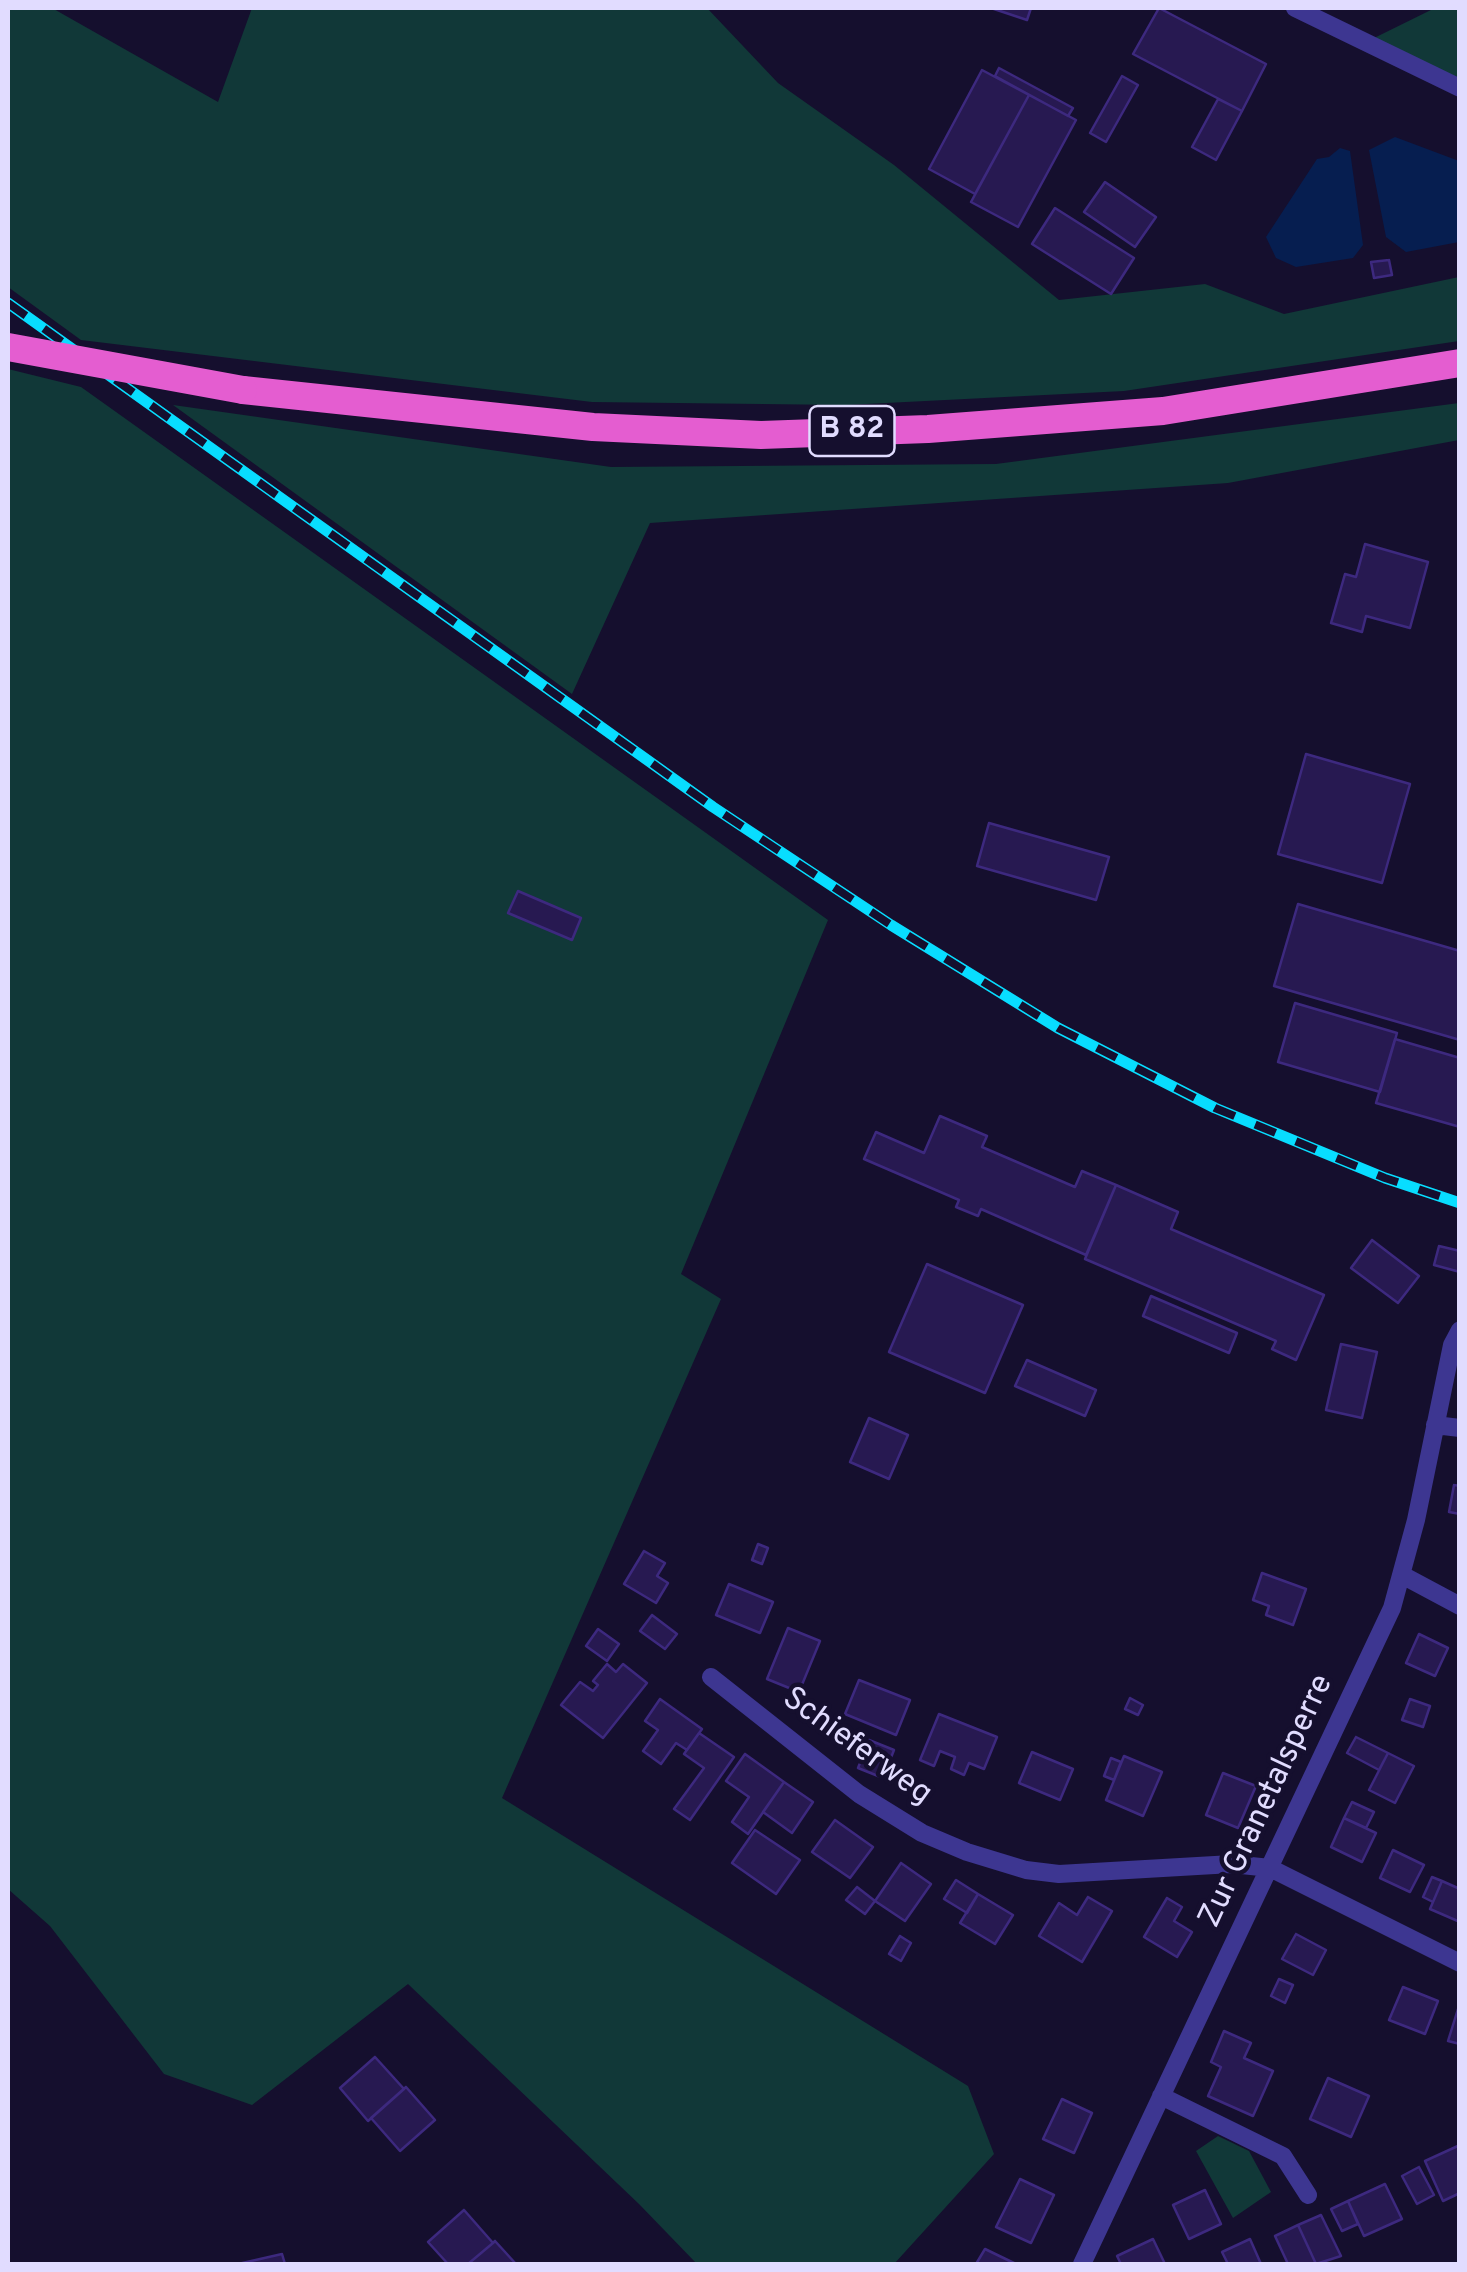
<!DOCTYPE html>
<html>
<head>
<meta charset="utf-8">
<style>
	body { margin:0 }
	#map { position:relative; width:1467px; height:2272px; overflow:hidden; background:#150f2e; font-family:Overpass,sans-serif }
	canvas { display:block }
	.frame { position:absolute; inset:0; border:10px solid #e1dcff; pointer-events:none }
</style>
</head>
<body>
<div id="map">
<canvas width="1467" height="2272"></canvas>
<div class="frame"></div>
</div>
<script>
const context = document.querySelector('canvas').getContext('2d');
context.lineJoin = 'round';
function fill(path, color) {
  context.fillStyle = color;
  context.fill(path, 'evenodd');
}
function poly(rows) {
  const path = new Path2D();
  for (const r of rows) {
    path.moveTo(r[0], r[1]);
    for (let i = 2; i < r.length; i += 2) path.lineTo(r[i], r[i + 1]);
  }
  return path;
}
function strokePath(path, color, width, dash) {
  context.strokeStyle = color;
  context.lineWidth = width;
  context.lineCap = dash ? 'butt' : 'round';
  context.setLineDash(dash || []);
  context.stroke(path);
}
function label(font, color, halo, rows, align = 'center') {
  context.font = font + ' Overpass,sans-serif';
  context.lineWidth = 9;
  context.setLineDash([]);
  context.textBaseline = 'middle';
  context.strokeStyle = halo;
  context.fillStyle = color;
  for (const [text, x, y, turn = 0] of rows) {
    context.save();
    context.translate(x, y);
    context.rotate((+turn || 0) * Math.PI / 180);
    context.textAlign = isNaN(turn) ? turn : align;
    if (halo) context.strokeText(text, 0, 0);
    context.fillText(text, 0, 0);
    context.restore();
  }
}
fill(poly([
	[8,8,52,8,218,102,252,8,707,8,778,83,894,165,1059,300,1205,284,1284,314,1459,277,1459,341,1124,391,846,405,592,402,81,340,8,287],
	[1435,8,1459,8,1459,78,1368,41],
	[8,369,81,387,828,920,681,1274,721,1299,502,1798,968,2086,994,2154,894,2264,697,2264,639,2204,408,1984,252,2105,164,2074,50,1926,8,1889],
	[1459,403,1459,440,1228,483,650,523,572,694,173,405,611,467,996,464],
	[1218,2136,1249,2151,1271,2192,1233,2218,1196,2151]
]), '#113838');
fill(poly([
	[1395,137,1459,161,1459,242,1406,252,1386,237,1369,150],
	[1340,148,1350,151,1363,245,1353,258,1296,267,1276,258,1266,237,1317,159,1329,157]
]), '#061e50');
const building = poly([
	[991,8,1031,8,1027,20,991,8],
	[1159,8,1266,64,1242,111,1133,54,1159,8],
	[999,68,1073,108,1068,116,995,76,999,68],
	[982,70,1029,95,975,194,929,169,982,70],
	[1122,76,1138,85,1106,142,1090,133,1122,76],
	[1029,95,1076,120,1018,227,971,202,1029,95],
	[1218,99,1242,111,1216,160,1192,147,1218,99],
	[1105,182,1156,217,1135,247,1084,212,1105,182],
	[1055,208,1134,258,1111,294,1032,244,1055,208],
	[1389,260,1392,275,1374,278,1371,262,1389,260],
	[1365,544,1428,562,1410,628,1366,616,1362,632,1331,623,1345,574,1356,577,1365,544],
	[1306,754,1410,784,1382,883,1278,854,1306,754],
	[989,823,1109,857,1096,900,977,866,989,823],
	[518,891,581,918,572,940,508,913,518,891],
	[1298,904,1460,951,1460,1040,1274,986,1298,904],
	[1295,1003,1397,1033,1380,1092,1278,1062,1295,1003],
	[1395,1039,1460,1058,1460,1127,1376,1103,1395,1039],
	[940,1116,987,1136,982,1147,1075,1187,1082,1171,1116,1185,1086,1255,981,1209,978,1216,956,1207,959,1200,864,1159,876,1132,924,1153,940,1116],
	[1116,1185,1178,1212,1171,1229,1324,1295,1296,1360,1272,1349,1276,1341,1085,1259,1116,1185],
	[1372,1240,1419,1276,1398,1303,1351,1268,1372,1240],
	[1439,1246,1460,1251,1460,1272,1434,1265,1439,1246],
	[927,1264,1023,1305,985,1393,889,1352,927,1264],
	[1151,1296,1237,1333,1229,1353,1143,1316,1151,1296],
	[1341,1344,1377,1352,1362,1418,1326,1410,1341,1344],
	[1027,1360,1096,1390,1085,1416,1015,1386,1027,1360],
	[869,1418,908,1435,889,1479,850,1462,869,1418],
	[1454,1485,1460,1486,1460,1514,1449,1512,1454,1485],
	[758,1544,768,1548,762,1564,752,1560,758,1544],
	[644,1551,665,1563,657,1576,668,1583,656,1603,624,1584,644,1551],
	[1262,1573,1306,1589,1293,1625,1266,1615,1269,1606,1253,1600,1262,1573],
	[729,1584,773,1602,760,1633,716,1615,729,1584],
	[652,1615,677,1634,665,1649,640,1631,652,1615],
	[788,1628,820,1641,799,1692,767,1679,788,1628],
	[598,1629,619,1644,607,1661,586,1646,598,1629],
	[1419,1634,1448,1648,1435,1676,1406,1663,1419,1634],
	[607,1664,616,1672,623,1664,647,1683,603,1738,561,1705,580,1682,593,1691,598,1685,593,1681,607,1664],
	[859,1680,910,1700,896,1735,845,1714,859,1680],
	[1130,1698,1143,1705,1138,1715,1125,1709,1130,1698],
	[660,1699,702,1729,687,1750,676,1743,661,1764,643,1751,658,1730,645,1721,660,1699],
	[1410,1699,1430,1706,1423,1727,1402,1720,1410,1699],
	[939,1714,997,1737,984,1769,969,1763,964,1775,951,1769,955,1757,940,1751,934,1766,920,1760,939,1714],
	[699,1733,734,1757,690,1820,674,1809,704,1768,684,1754,699,1733],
	[1356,1737,1388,1753,1379,1770,1347,1753,1356,1737],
	[869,1740,894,1750,883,1778,858,1768,869,1740],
	[1032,1752,1073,1769,1060,1800,1019,1783,1032,1752],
	[1388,1753,1414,1766,1395,1803,1369,1790,1388,1753],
	[745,1754,784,1782,748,1834,732,1822,749,1797,726,1781,745,1754],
	[1124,1756,1162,1772,1143,1816,1106,1800,1124,1756],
	[1111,1758,1121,1762,1114,1780,1104,1776,1111,1758],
	[1223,1773,1256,1786,1238,1828,1206,1815,1223,1773],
	[784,1782,813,1802,792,1833,763,1812,784,1782],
	[1352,1802,1374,1812,1366,1828,1344,1818,1352,1802],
	[1344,1818,1376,1833,1362,1862,1331,1847,1344,1818],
	[835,1820,873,1847,850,1878,812,1852,835,1820],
	[755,1830,800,1860,776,1894,732,1863,755,1830],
	[1393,1850,1424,1865,1410,1892,1380,1878,1393,1850],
	[901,1863,931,1884,905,1921,875,1901,901,1863],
	[1432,1877,1442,1881,1433,1902,1423,1897,1432,1877],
	[956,1880,978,1894,967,1913,944,1899,956,1880],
	[1442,1881,1460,1889,1460,1922,1430,1909,1442,1881],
	[857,1887,875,1901,865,1914,846,1900,857,1887],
	[978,1894,1013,1915,995,1944,960,1923,978,1894],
	[1088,1897,1112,1911,1082,1962,1039,1936,1059,1903,1077,1915,1088,1897],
	[1167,1898,1182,1907,1174,1921,1192,1932,1177,1957,1144,1937,1167,1898],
	[1296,1934,1326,1950,1313,1975,1282,1959,1296,1934],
	[900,1936,911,1943,901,1961,889,1954,900,1936],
	[1279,1979,1293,1985,1285,2003,1271,1996,1279,1979],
	[1403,1987,1438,2001,1425,2034,1389,2020,1403,1987],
	[1458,2009,1460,2009,1460,2044,1448,2041,1458,2009],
	[1224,2031,1251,2043,1244,2058,1273,2071,1253,2116,1208,2096,1221,2067,1211,2062,1224,2031],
	[375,2057,404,2089,368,2121,340,2088,375,2057],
	[1328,2078,1369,2096,1351,2137,1310,2119,1328,2078],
	[406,2087,435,2120,400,2151,371,2118,406,2087],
	[1062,2099,1092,2113,1074,2153,1043,2139,1062,2099],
	[1460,2145,1460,2193,1443,2201,1425,2161,1460,2145],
	[1419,2167,1434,2195,1417,2204,1402,2176,1419,2167],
	[1020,2179,1054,2195,1031,2243,996,2227,1020,2179],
	[1385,2184,1402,2219,1364,2236,1348,2201,1385,2184],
	[1205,2190,1221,2224,1189,2239,1173,2205,1205,2190],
	[1348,2201,1358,2224,1342,2231,1331,2209,1348,2201],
	[464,2210,493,2243,468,2264,448,2264,428,2242,464,2210],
	[1321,2215,1341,2256,1316,2264,1298,2225,1321,2215],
	[1298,2225,1316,2264,1288,2264,1275,2236,1298,2225],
	[1153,2239,1165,2264,1121,2264,1117,2256,1153,2239],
	[1250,2239,1261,2264,1228,2264,1222,2252,1250,2239],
	[495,2241,516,2264,468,2264,493,2243,495,2241],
	[985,2249,1016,2264,976,2264,985,2249],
	[282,2254,285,2264,238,2264,282,2254]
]);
fill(building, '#271951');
strokePath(building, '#3d297f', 2.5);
strokePath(poly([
	[1295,8,1460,88],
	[1435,1425,1460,1428],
	[1402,1575,1460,1606],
	[711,1677,859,1794,922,1833,967,1852,1026,1870,1059,1874,1232,1864,1270,1868,1460,1963],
	[1161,2096,1283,2156,1308,2195],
	[1082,2264,1392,1608,1416,1520,1452,1345,1460,1330]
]), '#3d3691', 18);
strokePath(poly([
	[243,390,593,427,761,435,928,429,1163,411,1460,363]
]), '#e45dd0', 28);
const rail = poly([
	[8,303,713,807,891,925,1058,1028,1215,1108,1385,1178,1460,1203]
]);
strokePath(rail, '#08ddff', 11);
strokePath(rail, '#150f2e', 8, [22]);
strokePath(poly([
	[8,347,243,390]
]), '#e45dd0', 28);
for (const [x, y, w] of [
	[852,431,85]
]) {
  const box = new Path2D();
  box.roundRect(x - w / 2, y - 25, w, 50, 8);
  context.fillStyle = '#150f2e';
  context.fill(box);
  strokePath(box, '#e1dcff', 2.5);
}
label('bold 30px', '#e1dcff', null, [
	["B 82",852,431]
]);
label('32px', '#e1dcff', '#150f2e', [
	["Schieferweg",856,1748,36],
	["Zur Granetalsperre",1268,1802,-65]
]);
</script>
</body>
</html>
